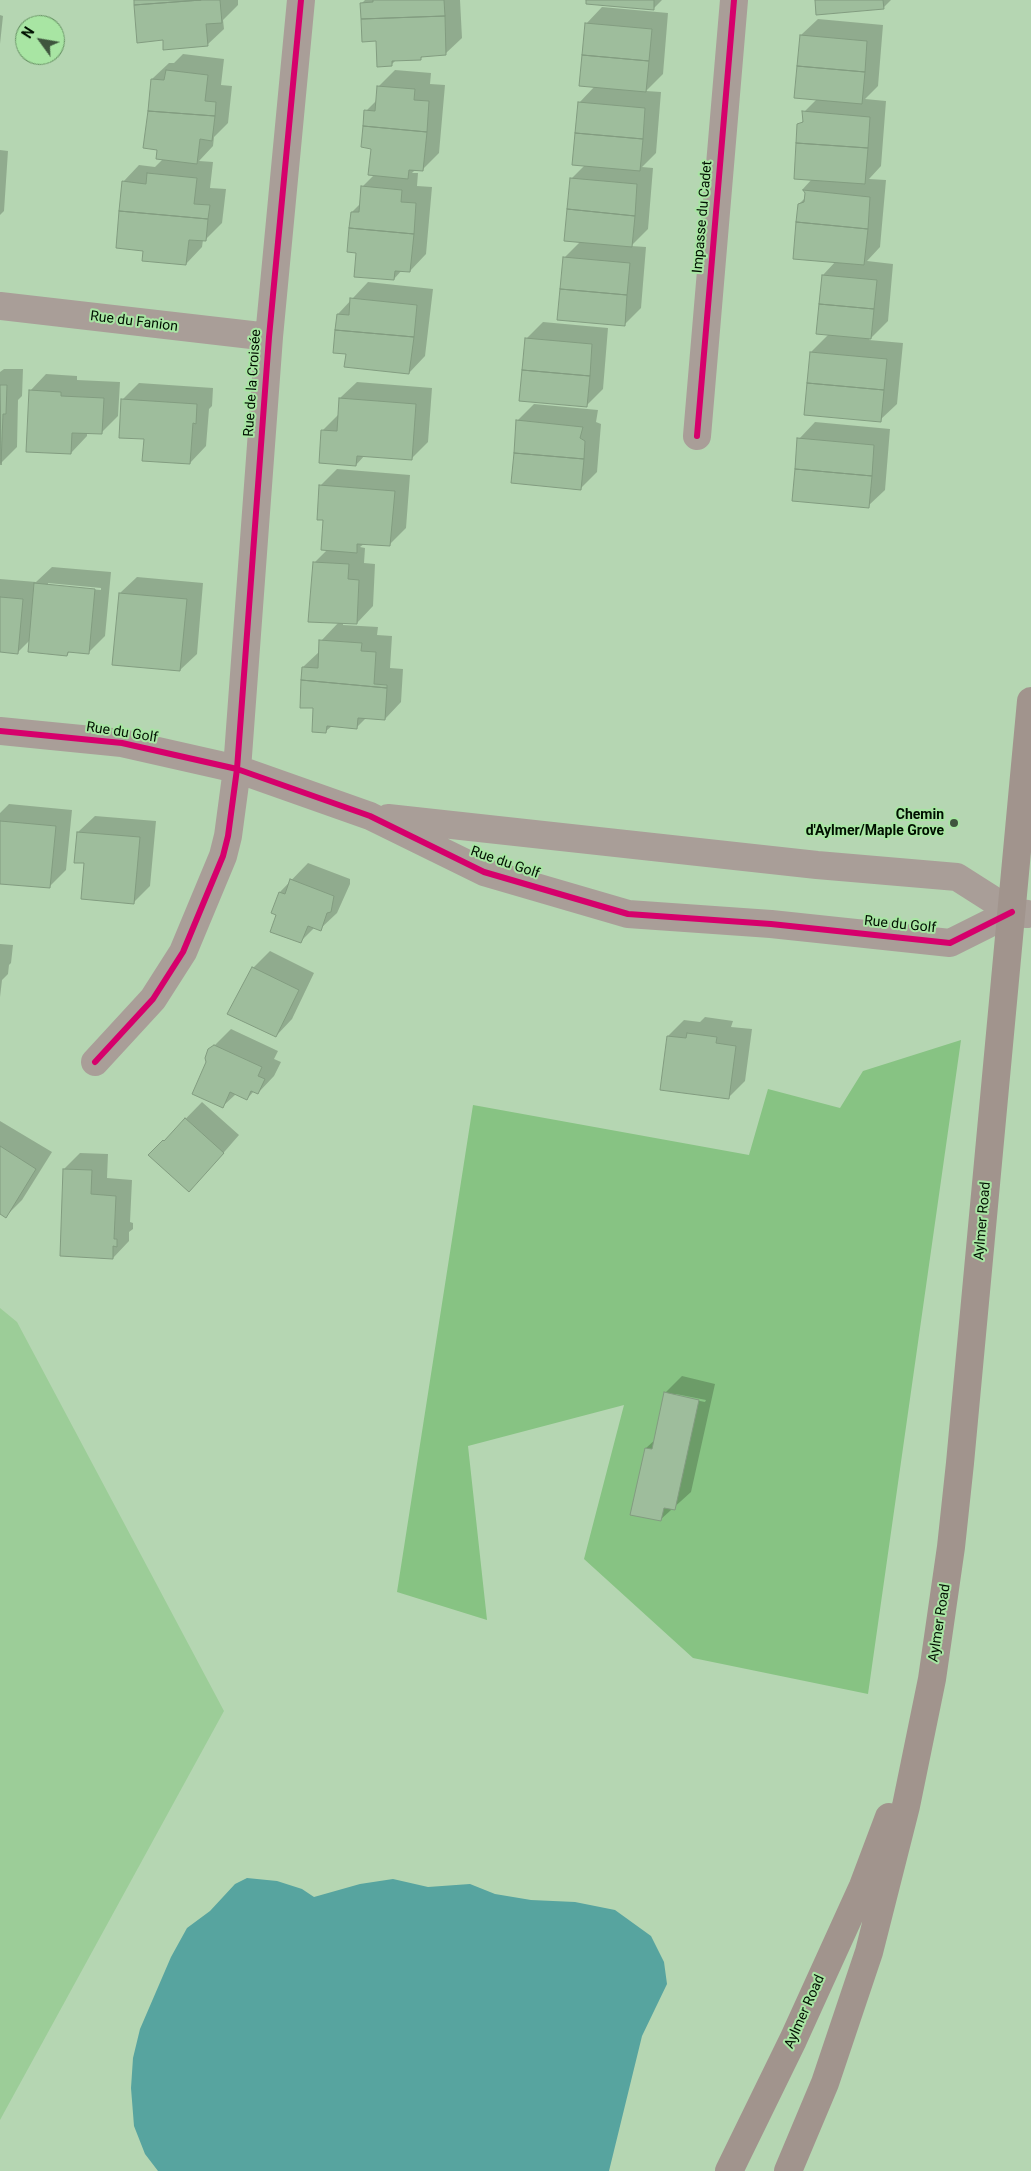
<!DOCTYPE html>
<html>
<head>
<meta charset="utf-8">
<style>
	body { margin:0 }
	#map { position:relative; width:1031px; height:2171px; overflow:hidden; background:#b5d6b2; font-family:Roboto,sans-serif }
	canvas { display:block }
	.north { position:absolute; left:15px; top:15px; width:50px; height:50px; box-sizing:border-box; background:#a8e5a3; border:1px solid #659062; border-radius:50%; rotate:302deg; font-size:14px; font-weight:700; line-height:20px; text-align:center; color:#001000 }
	.north::after { content:''; display:block; margin:auto; width:18px; height:22px; background:#3f553e; clip-path:polygon(50% 0,100% 100%,50% 72%,0 100%) }
</style>
</head>
<body>
<div id="map">
<canvas width="1031" height="2171"></canvas>
<div class="north">N</div>
</div>
<script>
const context = document.querySelector('canvas').getContext('2d');
context.lineJoin = 'round';
function fill(path, color) {
  context.fillStyle = color;
  context.fill(path, 'evenodd');
}
function poly(rows) {
  const path = new Path2D();
  for (const r of rows) {
    path.moveTo(r[0], r[1]);
    for (let i = 2; i < r.length; i += 2) path.lineTo(r[i], r[i + 1]);
  }
  return path;
}
function strokePath(path, color, width, dash) {
  context.strokeStyle = color;
  context.lineWidth = width;
  context.lineCap = dash ? 'butt' : 'round';
  context.setLineDash(dash || []);
  context.stroke(path);
}
function label(font, color, halo, rows, align = 'center') {
  context.font = font + ' Roboto,sans-serif';
  context.lineWidth = 4;
  context.setLineDash([]);
  context.textBaseline = 'middle';
  context.strokeStyle = halo;
  context.fillStyle = color;
  for (const [text, x, y, turn = 0] of rows) {
    context.save();
    context.translate(x, y);
    context.rotate((+turn || 0) * Math.PI / 180);
    context.textAlign = isNaN(turn) ? turn : align;
    if (halo) context.strokeText(text, 0, 0);
    context.fillText(text, 0, 0);
    context.restore();
  }
}
fill(poly([
	[0,1308,17,1322,224,1711,0,2120]
]), '#9ccd98');
fill(poly([
	[961,1040,868,1694,693,1658,584,1559,624,1405,468,1446,487,1620,397,1592,473,1105,749,1155,768,1089,840,1108,863,1071]
]), '#87c383');
fill(poly([
	[247,1878,277,1881,302,1889,314,1897,360,1884,393,1879,428,1887,470,1884,495,1894,531,1900,575,1902,615,1910,651,1936,664,1962,667,1984,642,2036,609,2171,158,2171,145,2154,134,2126,131,2088,133,2058,140,2029,171,1957,187,1928,210,1911,235,1884]
]), '#57a49f');
fill(poly([
	[135,0,238,0,238,5,223,20,224,29,207,45,164,39],
	[365,0,460,0,462,38,445,54,424,55,420,59,396,60,391,65,377,40,362,3],
	[588,0,662,0,653,9],
	[816,0,891,0,883,8],
	[602,7,668,13,663,74,646,91,661,92,656,153,642,167,653,168,648,229,631,246,646,247,641,308,624,325,564,258,581,241,571,179,585,165,579,103,595,86,586,24],
	[0,15,3,16,0,44],
	[818,19,883,25,878,86,865,99,886,101,881,166,869,179,886,180,880,247,867,261,893,264,888,321,869,340,903,343,897,404,880,420,811,352,829,334,823,275,836,261,799,204,805,198,806,192,802,190,812,179,799,125,805,119,805,111,818,98,801,35],
	[183,54,224,59,221,85,232,86,228,123,214,137,213,146,199,161,213,162,210,188,226,189,222,223,205,240,203,240,202,247,186,264,144,250,123,182,139,165,155,167,163,159,158,148,152,79,169,63,174,63],
	[395,70,431,73,430,84,445,85,439,153,423,169,416,169,412,173,418,173,417,186,432,187,426,254,410,271,402,270,394,279,357,252,352,212,360,204,362,187,374,175,372,148,366,111,377,100,378,87],
	[0,150,8,151,4,211,0,215],
	[368,282,433,289,425,356,409,373,347,353,338,314],
	[543,322,608,328,603,389,586,406,526,339],
	[4,369,23,369,22,396,18,400,17,447,0,464,0,372],
	[46,374,77,376,77,380,120,382,118,416,101,433,87,432,87,436,71,453,30,391],
	[357,382,432,388,428,442,411,459,365,455,356,465,323,430,339,414,340,398],
	[139,383,213,388,212,406,209,409,206,446,190,463,145,438,122,400],
	[534,404,598,410,596,422,601,424,597,472,580,489,517,421],
	[815,422,890,429,885,490,868,506,799,439],
	[337,469,410,475,406,528,389,545,365,543,360,547,365,548,364,563,375,564,373,606,357,623,343,622,343,625,378,627,377,635,392,636,390,668,403,669,401,702,385,719,366,718,357,727,332,726,326,731,315,707,303,667,320,651,321,641,339,622,314,563,328,549,320,486],
	[52,567,111,572,105,636,89,652,70,651,67,655,30,640,17,653,0,651,0,579,36,582],
	[48,583,101,588,101,590,48,586],
	[137,577,203,583,197,654,180,670,120,593],
	[9,804,72,810,66,870,49,887,0,883,0,813],
	[95,816,156,821,150,886,134,902,85,862,78,832],
	[308,863,350,879,350,884,337,913,320,929,315,927,301,941,278,914,280,892],
	[0,944,13,945,11,963,9,965,8,974,2,980,0,997],
	[270,951,314,973,292,1019,276,1036,253,968],
	[705,1017,733,1021,731,1027,752,1029,745,1081,729,1097,668,1036,684,1020,700,1022],
	[231,1029,278,1051,274,1059,281,1062,274,1076,258,1093,254,1091,247,1099,236,1094,223,1106,208,1062,210,1050],
	[202,1102,239,1135,205,1174,164,1141],
	[0,1121,52,1152,22,1200,6,1216,0,1212],
	[80,1153,108,1154,107,1178,132,1180,130,1222,133,1223,133,1229,129,1232,129,1241,113,1258,64,1169],
	[682,1376,715,1384,691,1492,660,1520,632,1514,646,1448,656,1439,665,1393],
	[676,1394,706,1400,705,1402,676,1396]
]), '#0003');
const building = poly([
	[134,0,201,0,134,5,134,0],
	[201,0,220,0,222,23,206,24,208,46,163,50,163,40,137,43,134,5,201,0],
	[373,0,444,0,445,16,361,19,360,3,373,2,373,0],
	[586,0,654,0,654,10,586,4,586,0],
	[815,0,883,0,884,9,816,15,815,0],
	[445,16,446,55,421,57,421,60,392,61,392,66,377,67,376,41,362,42,361,19,445,16],
	[585,23,652,29,649,61,582,55,585,23],
	[800,35,867,41,865,72,797,66,800,35],
	[582,55,649,61,646,92,579,86,582,55],
	[797,66,865,72,862,104,794,98,797,66],
	[166,70,208,75,205,101,216,102,215,116,148,111,151,79,164,80,166,70],
	[377,86,415,89,414,100,429,101,427,132,363,126,364,110,375,111,377,86],
	[578,102,645,108,643,139,575,133,578,102],
	[148,111,215,116,212,141,200,139,197,164,156,159,157,150,143,148,148,111],
	[802,111,870,117,868,148,796,143,797,124,803,122,802,111],
	[363,126,427,132,423,171,409,170,408,179,368,175,371,149,361,147,363,126],
	[575,133,643,139,640,171,572,165,575,133],
	[796,143,868,148,865,184,794,179,796,143],
	[147,173,197,178,194,204,210,205,208,219,119,211,122,181,146,184,147,173],
	[570,178,637,184,635,216,567,209,570,178],
	[361,186,402,190,401,202,416,203,414,234,349,228,351,212,359,212,361,186],
	[803,190,870,197,868,229,796,222,798,204,804,202,805,193,803,190],
	[567,209,635,216,632,247,564,241,567,209],
	[119,211,208,219,206,241,189,240,186,265,142,261,143,251,116,248,119,211],
	[796,222,868,229,864,265,793,259,796,222],
	[349,228,414,234,410,272,395,271,394,280,354,277,356,253,347,252,349,228],
	[563,257,630,263,627,295,560,289,563,257],
	[822,275,877,280,874,309,819,304,822,275],
	[560,289,627,295,625,326,557,320,560,289],
	[350,298,417,305,414,337,335,330,337,314,349,315,350,298],
	[819,304,874,309,871,339,816,334,819,304],
	[335,330,414,337,409,374,344,367,346,354,333,353,335,330],
	[525,338,592,344,590,376,522,370,525,338],
	[810,352,887,359,884,390,807,383,810,352],
	[522,370,590,376,587,407,519,401,522,370],
	[807,383,884,390,881,422,804,415,807,383],
	[0,385,7,385,6,414,3,414,1,465,0,385],
	[29,390,61,392,61,396,104,398,102,434,72,433,71,454,26,452,29,390],
	[339,398,416,404,412,460,357,456,356,466,319,463,321,430,337,431,339,398],
	[121,399,197,404,196,424,193,423,190,464,142,461,144,439,119,438,121,399],
	[516,420,583,427,580,438,585,441,584,459,514,453,516,420],
	[797,438,874,445,872,476,795,469,797,438],
	[514,453,584,459,581,490,511,483,514,453],
	[795,469,872,476,869,508,792,501,795,469],
	[319,485,395,491,390,546,357,544,357,553,321,550,323,520,317,520,319,485],
	[313,562,349,564,348,579,359,580,357,624,308,622,313,562],
	[34,583,95,589,89,654,68,652,67,656,28,652,34,583],
	[119,593,187,599,180,671,112,665,119,593],
	[0,597,23,599,18,654,0,652,0,597],
	[319,640,362,643,361,651,376,652,374,684,387,685,387,688,301,680,302,667,318,668,319,640],
	[301,680,387,688,385,720,358,718,357,729,327,726,326,733,312,732,313,708,300,708,301,680],
	[0,821,56,826,50,888,0,884,0,821],
	[77,832,140,837,134,904,81,899,84,863,74,863,77,832],
	[290,879,334,896,331,912,327,913,321,931,308,926,301,943,270,932,276,915,271,913,279,892,285,894,290,879],
	[252,967,299,990,276,1037,227,1014,252,967],
	[687,1033,717,1037,716,1043,736,1046,729,1099,660,1090,667,1036,686,1038,687,1033],
	[214,1045,262,1067,258,1076,265,1079,258,1094,251,1091,247,1100,230,1092,223,1108,192,1094,206,1062,205,1058,208,1049,214,1045],
	[185,1118,224,1153,189,1192,148,1155,163,1140,164,1141,185,1118],
	[0,1146,36,1169,6,1218,0,1214,0,1146],
	[63,1169,92,1170,91,1194,116,1196,114,1239,117,1239,117,1247,113,1246,113,1259,60,1256,63,1169],
	[664,1392,699,1400,675,1510,664,1508,661,1521,630,1515,645,1448,652,1449,664,1392]
]);
fill(building, '#9ebd9c');
strokePath(building, '#829c80', 1);
strokePath(poly([
	[0,306,269,337],
	[697,436,734,0],
	[0,731,122,743,237,769,370,816,484,872,628,914,771,924,950,943,1012,912],
	[388,818,817,865,957,877,1012,912,1027,914],
	[95,1062,153,999,183,952,223,856,228,836,237,769,269,337,301,0]
]), '#a99e98', 28);
strokePath(poly([
	[729,2171,793,2040,863,1886,889,1817],
	[788,2171,825,2083,869,1952,906,1806,932,1679,951,1547,960,1463,1031,701]
]), '#a1948d', 28);
strokePath(poly([
	[697,436,734,0],
	[0,731,122,743,237,769,370,816,484,872,628,914,771,924,950,943,1012,912],
	[95,1062,153,999,183,952,223,856,228,836,237,769,269,337,301,0]
]), '#d6006c', 6);
for (const [x, y, r, color] of [
	[954,823,5,"#3f553e"]
]) {
  const dot = new Path2D();
  dot.arc(x, y, r, 0, 2 * Math.PI);
  context.fillStyle = color;
  context.fill(dot);
  strokePath(dot, '#a8e5a3', 2);
}
label('14px', '#001000', '#a8e5a3', [
	["Impasse du Cadet",703,217,-85],
	["Rue du Fanion",134,322,7],
	["Rue de la Croisée",253,383,-86],
	["Rue du Golf",122,733,9],
	["Rue du Golf",505,863,19],
	["Rue du Golf",900,925,6],
	["Aylmer Road",983,1221,-85],
	["Aylmer Road",940,1623,-81],
	["Aylmer Road",805,2012,-66]
]);
label('bold 14px', '#001000', '#a8e5a3', [
	["Chemin",944,815],
	["d'Aylmer/Maple Grove",944,831]
], 'right');
</script>
</body>
</html>
